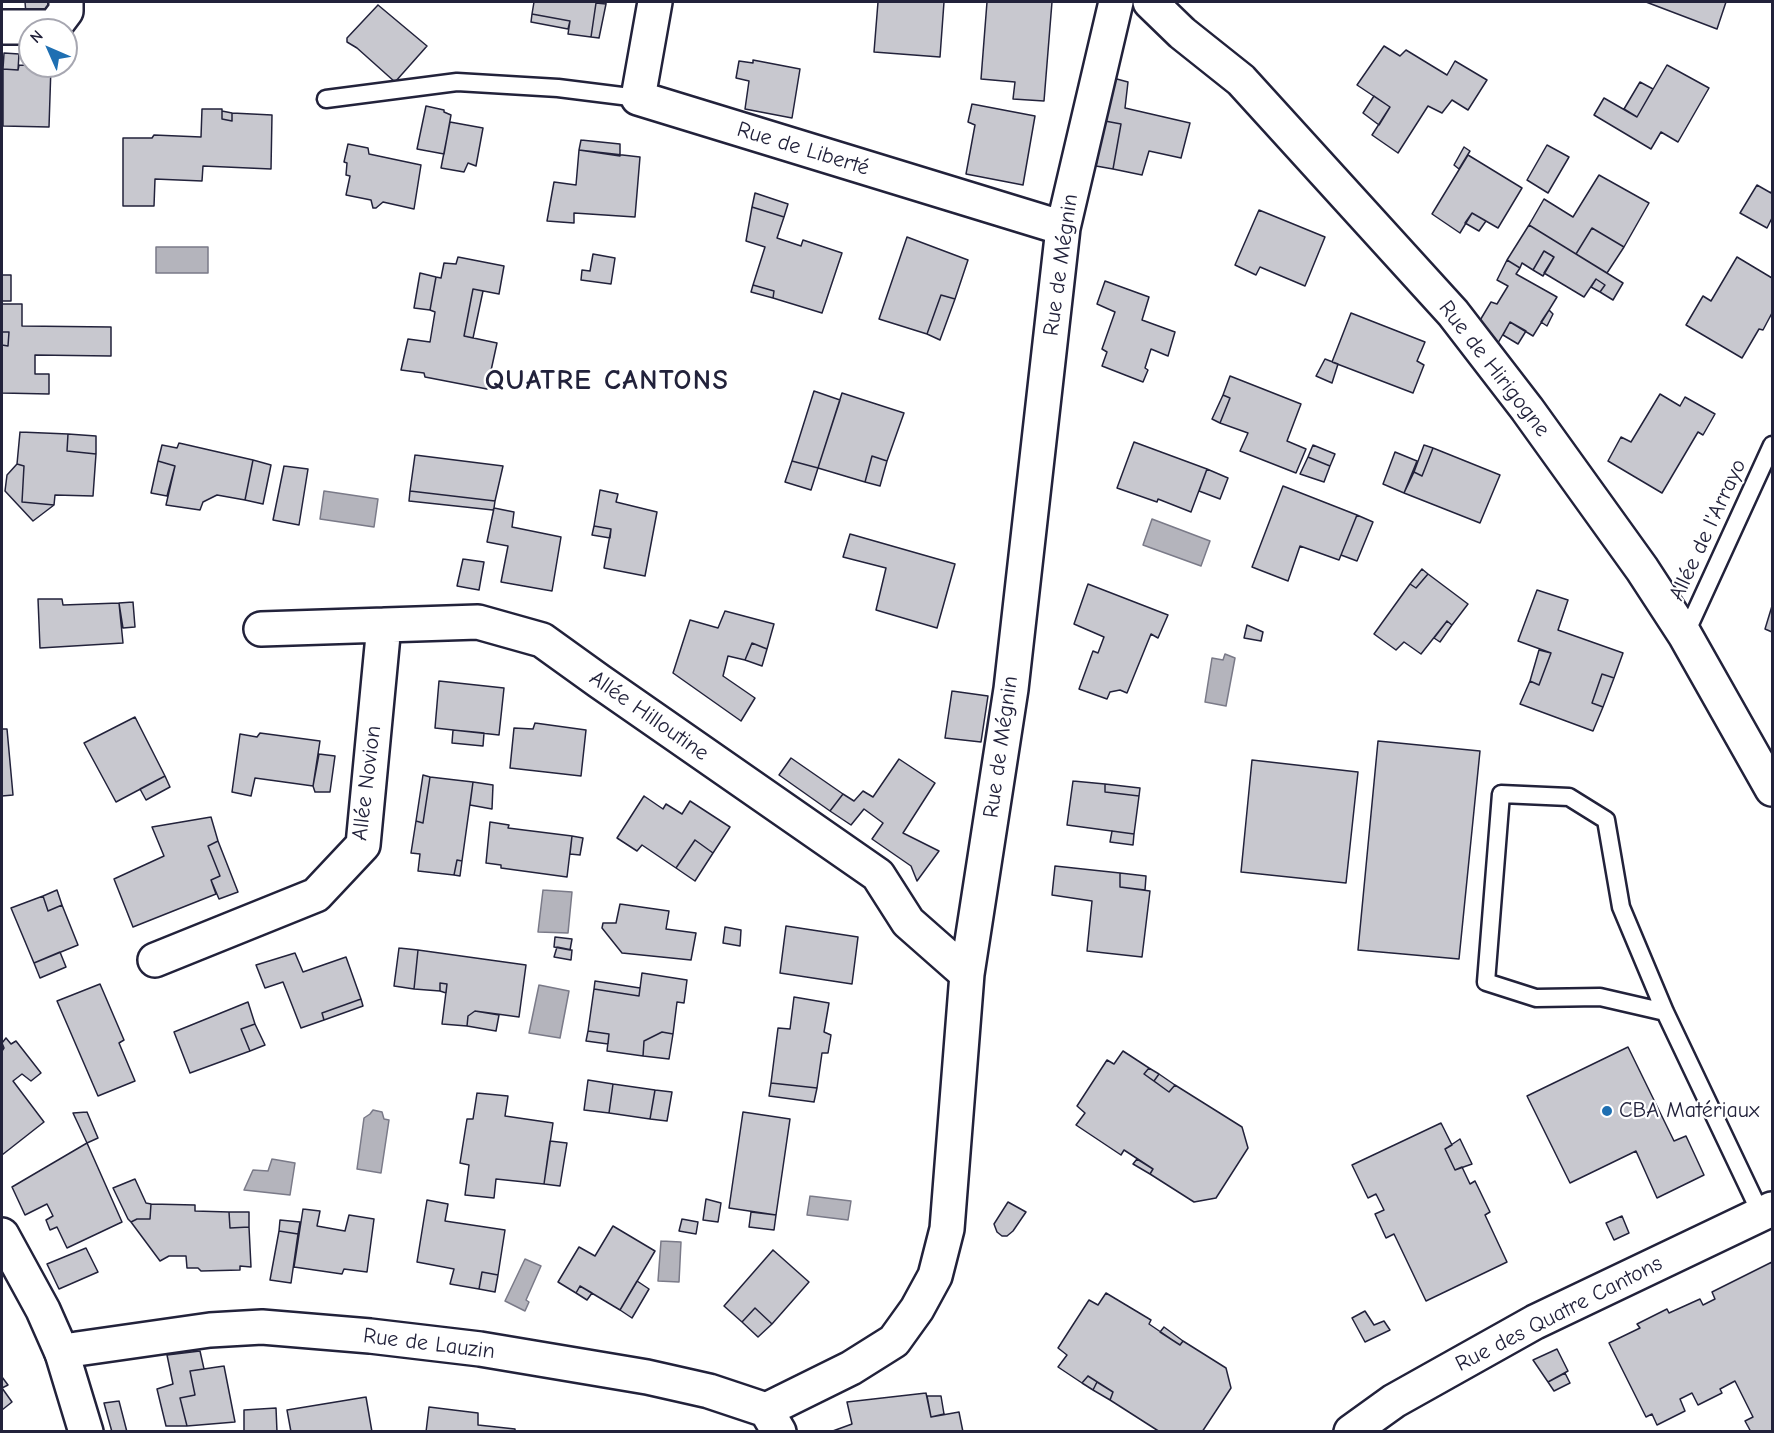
<!DOCTYPE html>
<html>
<head>
<meta charset="utf-8">
<style>
	body { margin:0 }
	#map { position:relative; width:1774px; height:1433px; overflow:hidden; background:#fff; font-family:"Comic Neue",sans-serif }
	canvas { display:block }
	.frame { position:absolute; inset:0; border:3px solid #22223b; pointer-events:none }
	.north { position:absolute; left:18px; top:18px; width:60px; height:60px; box-sizing:border-box; background:#fff; border:2px solid #a7a7b1; border-radius:50%; rotate:315deg; font-size:16px; font-weight:700; line-height:24px; text-align:center; color:#22223b }
	.north::after { content:''; display:block; margin:auto; width:21px; height:27px; background:#1f6fb2; clip-path:polygon(50% 0,100% 100%,50% 72%,0 100%) }
</style>
</head>
<body>
<div id="map">
<canvas width="1774" height="1433"></canvas>
<div class="frame"></div>
<div class="north">N</div>
</div>
<script>
const context = document.querySelector('canvas').getContext('2d');
context.lineJoin = 'round';
function fill(path, color) {
  context.fillStyle = color;
  context.fill(path, 'evenodd');
}
function poly(rows) {
  const path = new Path2D();
  for (const r of rows) {
    path.moveTo(r[0], r[1]);
    for (let i = 2; i < r.length; i += 2) path.lineTo(r[i], r[i + 1]);
  }
  return path;
}
function strokePath(path, color, width, dash) {
  context.strokeStyle = color;
  context.lineWidth = width;
  context.lineCap = dash ? 'butt' : 'round';
  context.setLineDash(dash || []);
  context.stroke(path);
}
function label(font, color, halo, rows, align = 'center') {
  context.font = font + ' "Comic Neue",sans-serif';
  context.lineWidth = 4.5;
  context.setLineDash([]);
  context.textBaseline = 'middle';
  context.strokeStyle = halo;
  context.fillStyle = color;
  for (const [text, x, y, turn = 0] of rows) {
    context.save();
    context.translate(x, y);
    context.rotate((+turn || 0) * Math.PI / 180);
    context.textAlign = isNaN(turn) ? turn : align;
    if (halo) context.strokeText(text, 0, 0);
    context.fillText(text, 0, 0);
    context.restore();
  }
}
const water = poly([
	[156,247,208,247,208,273,156,273,156,247],
	[324,491,378,499,374,527,320,519,324,491],
	[1152,519,1210,541,1201,566,1143,545,1152,519],
	[1225,654,1235,658,1226,706,1205,702,1212,658,1223,660,1225,654],
	[543,890,572,892,568,933,538,932,543,890],
	[539,985,569,991,560,1038,529,1033,539,985],
	[373,1110,382,1112,384,1119,389,1120,381,1173,357,1169,364,1118,370,1114,373,1110],
	[272,1159,295,1163,290,1195,244,1190,253,1170,268,1171,272,1159],
	[810,1196,851,1201,848,1220,807,1215,810,1196],
	[661,1241,681,1242,679,1282,658,1281,661,1241],
	[525,1259,541,1266,526,1300,529,1302,525,1311,505,1301,525,1259]
]);
fill(water, '#b4b4bc');
strokePath(water, '#7a7a88', 1.5);
const building = poly([
	[25,2,51,2,51,3,42,15,26,14,25,2],
	[534,2,606,2,606,4,596,3,591,37,568,34,570,21,532,14,534,2],
	[878,2,944,2,940,57,874,52,878,2],
	[987,2,1052,2,1044,101,1013,99,1015,82,981,79,987,2],
	[1646,2,1726,2,1717,29,1646,2],
	[596,3,606,4,599,38,591,37,596,3],
	[378,5,427,46,395,82,357,48,347,42,347,38,378,5],
	[532,14,570,21,568,29,531,22,532,14],
	[1384,46,1400,56,1406,50,1447,75,1455,61,1487,80,1468,110,1452,100,1442,113,1428,106,1398,153,1372,135,1390,107,1357,85,1384,46],
	[4,53,19,54,18,70,3,69,4,53],
	[753,60,800,69,792,118,745,109,749,81,736,78,739,61,753,63,753,60],
	[19,65,51,66,49,127,3,126,3,69,18,70,19,65],
	[1667,65,1709,88,1678,142,1661,132,1651,149,1594,115,1604,98,1637,117,1667,65],
	[1113,78,1128,82,1125,108,1190,123,1181,158,1149,151,1142,175,1113,169,1121,124,1105,121,1113,78],
	[1640,82,1653,89,1637,117,1624,109,1640,82],
	[1374,96,1390,107,1379,125,1363,113,1374,96],
	[972,104,1035,116,1023,185,966,174,975,125,968,122,972,104],
	[426,106,444,110,444,112,451,115,444,154,417,149,426,106],
	[202,109,222,109,222,119,232,121,232,113,272,115,271,169,203,166,202,181,155,179,154,206,123,206,123,138,152,138,154,135,201,137,202,109],
	[222,111,232,113,232,121,222,119,222,111],
	[1105,121,1121,124,1113,169,1096,166,1105,121],
	[450,122,483,128,476,166,468,163,464,172,441,168,450,122],
	[581,140,620,144,620,156,579,150,581,140],
	[348,144,368,148,369,154,421,165,414,209,383,202,376,208,373,208,371,200,346,195,350,176,346,175,347,163,344,162,348,144],
	[1547,145,1569,157,1548,193,1527,180,1547,145],
	[1464,147,1470,151,1459,169,1454,165,1464,147],
	[579,150,640,157,635,217,574,213,574,223,547,221,554,182,576,185,579,150],
	[1468,155,1522,188,1498,228,1472,213,1460,233,1432,214,1468,155],
	[1599,175,1649,203,1624,247,1592,228,1576,254,1529,225,1544,199,1573,217,1599,175],
	[1757,185,1771,193,1772,190,1772,218,1767,228,1740,213,1757,185],
	[755,193,788,204,784,217,752,207,755,193],
	[752,207,784,217,777,238,801,246,803,240,842,253,822,313,773,298,774,291,753,285,765,247,746,241,752,207],
	[1259,210,1325,237,1305,286,1260,267,1256,275,1235,265,1259,210],
	[1472,213,1486,221,1479,231,1465,223,1472,213],
	[1529,225,1623,283,1613,300,1600,292,1605,285,1596,279,1584,297,1544,273,1554,257,1544,251,1533,270,1522,263,1520,268,1507,260,1529,225],
	[1592,228,1624,247,1607,273,1576,254,1592,228],
	[907,237,968,260,955,299,941,295,927,334,879,319,907,237],
	[1544,251,1554,257,1543,276,1533,270,1544,251],
	[593,254,615,258,611,284,581,280,582,270,590,271,593,254],
	[458,257,504,266,499,294,473,289,464,336,497,343,487,389,425,377,424,373,401,370,408,339,430,342,435,312,430,310,436,277,441,278,444,263,456,264,458,257],
	[1737,257,1772,278,1772,313,1763,330,1759,329,1742,358,1686,325,1703,296,1711,301,1737,257],
	[1507,260,1520,268,1516,274,1557,297,1533,336,1510,322,1494,350,1476,327,1491,302,1497,304,1508,286,1497,280,1507,260],
	[420,273,436,277,430,310,414,308,420,273],
	[2,275,11,275,11,301,2,301,2,275],
	[1596,279,1605,285,1600,292,1591,287,1596,279],
	[1105,281,1149,297,1142,320,1175,332,1168,356,1151,349,1145,368,1148,370,1143,382,1102,366,1107,352,1102,349,1115,312,1097,304,1105,281],
	[753,285,774,291,773,298,751,292,753,285],
	[473,289,483,291,473,338,464,336,473,289],
	[941,295,955,299,940,340,927,334,941,295],
	[2,304,22,304,22,326,111,327,111,356,35,355,35,374,49,374,49,394,2,393,2,345,8,346,9,332,2,332,2,304],
	[1549,310,1553,314,1547,326,1541,322,1549,310],
	[1351,313,1425,342,1417,361,1424,365,1413,393,1332,362,1351,313],
	[1510,322,1526,331,1518,344,1503,335,1510,322],
	[2,332,9,332,8,346,2,345,2,332],
	[1325,359,1338,364,1332,383,1316,376,1325,359],
	[1230,376,1301,404,1287,441,1306,449,1296,473,1240,451,1248,433,1220,423,1230,398,1223,395,1230,376],
	[814,391,840,400,818,468,792,461,814,391],
	[842,393,904,413,887,461,872,456,865,482,818,468,842,393],
	[1660,394,1680,406,1685,397,1715,414,1703,435,1698,432,1662,493,1608,461,1621,437,1631,442,1660,394],
	[1223,395,1230,398,1220,423,1212,419,1223,395],
	[20,432,68,434,67,451,96,454,93,496,55,495,54,505,22,502,24,466,17,464,20,432],
	[68,434,96,436,96,454,67,451,68,434],
	[1134,442,1207,469,1191,512,1158,499,1157,502,1117,488,1134,442],
	[179,443,253,460,245,500,217,495,203,502,200,510,166,505,175,466,158,461,162,445,177,448,179,443],
	[1313,445,1335,454,1330,466,1308,457,1313,445],
	[1424,445,1433,448,1422,476,1414,472,1424,445],
	[1433,448,1500,475,1480,523,1404,493,1414,472,1422,476,1433,448],
	[1395,452,1417,461,1404,493,1383,484,1395,452],
	[415,455,503,466,495,501,410,491,415,455],
	[872,456,887,461,880,486,865,482,872,456],
	[1308,457,1330,466,1324,482,1300,474,1308,457],
	[253,460,271,465,263,504,245,500,253,460],
	[158,461,175,466,167,496,151,493,158,461],
	[792,461,818,468,811,490,785,482,792,461],
	[17,464,24,466,22,502,54,505,33,521,5,491,7,475,17,464],
	[284,466,308,469,299,525,273,520,284,466],
	[1207,469,1228,478,1220,499,1199,491,1207,469],
	[1283,486,1357,515,1339,560,1300,546,1288,581,1252,567,1283,486],
	[600,490,618,494,616,502,657,512,645,576,604,568,611,529,594,526,600,490],
	[410,491,495,501,494,508,493,510,409,501,410,491],
	[494,508,514,512,512,527,561,537,552,591,501,582,508,546,487,542,494,508],
	[1357,515,1373,522,1357,561,1341,555,1357,515],
	[594,526,611,529,610,538,592,535,594,526],
	[850,534,955,564,937,628,876,610,886,568,843,557,850,534],
	[463,559,484,562,479,590,457,586,463,559],
	[1422,569,1428,574,1416,588,1410,584,1422,569],
	[1428,574,1468,604,1452,625,1447,621,1421,654,1404,642,1396,650,1374,634,1410,584,1416,588,1428,574],
	[1088,584,1168,615,1158,638,1151,634,1127,693,1120,690,1110,692,1107,699,1079,689,1093,651,1098,653,1104,637,1074,624,1088,584],
	[1537,590,1568,600,1558,630,1623,653,1614,678,1602,674,1592,703,1603,707,1593,731,1520,704,1530,681,1539,685,1551,653,1518,641,1537,590],
	[38,599,62,599,63,605,119,603,123,643,40,648,38,599],
	[133,602,135,627,123,628,119,603,133,602],
	[1772,606,1772,632,1765,629,1772,606],
	[725,611,774,624,767,649,752,643,745,660,728,656,723,676,755,698,741,721,673,673,690,620,718,628,725,611],
	[1447,621,1452,625,1440,642,1434,638,1447,621],
	[1247,625,1263,632,1261,641,1244,638,1247,625],
	[752,643,767,649,762,666,745,660,752,643],
	[1539,650,1551,653,1539,685,1530,681,1539,650],
	[1602,674,1614,678,1603,707,1592,703,1602,674],
	[439,681,504,688,499,735,435,728,439,681],
	[952,691,988,696,981,742,945,738,952,691],
	[135,717,165,776,116,802,84,743,135,717],
	[535,723,586,730,581,776,510,768,514,728,533,729,535,723],
	[2,726,2,729,7,729,13,795,2,796,2,726],
	[453,730,484,733,483,746,452,743,453,730],
	[260,733,320,741,313,786,255,778,251,796,232,792,240,734,257,737,260,733],
	[1378,741,1480,751,1459,959,1358,950,1378,741],
	[319,754,335,756,330,792,315,792,313,786,319,754],
	[791,758,843,794,830,811,779,775,791,758],
	[899,759,935,783,903,833,939,851,917,881,911,866,872,839,883,823,864,809,851,825,830,811,843,794,854,801,863,791,873,797,899,759],
	[1252,760,1358,772,1346,883,1241,872,1252,760],
	[423,775,430,777,423,823,416,821,423,775],
	[165,776,170,787,146,800,140,789,165,776],
	[430,777,473,782,462,861,457,860,454,875,418,871,420,854,411,853,416,821,423,823,430,777],
	[1073,781,1105,784,1105,792,1139,796,1134,834,1067,825,1073,781],
	[473,782,493,785,492,809,470,805,473,782],
	[1105,784,1140,788,1139,796,1105,792,1105,784],
	[644,796,663,809,666,804,682,814,690,801,730,827,713,853,695,840,676,868,642,845,637,851,617,838,644,796],
	[211,817,218,841,208,846,220,876,211,880,216,894,133,927,114,879,164,856,152,827,211,817],
	[490,822,509,825,508,828,572,836,567,877,501,868,501,865,486,863,490,822],
	[1112,831,1134,834,1133,845,1110,842,1112,831],
	[572,836,583,838,580,855,570,854,572,836],
	[695,840,713,853,695,881,676,868,695,840],
	[218,841,238,892,219,899,211,880,220,876,208,846,218,841],
	[457,860,462,861,460,876,454,875,457,860],
	[1055,866,1120,873,1120,887,1150,891,1142,957,1087,951,1092,901,1052,895,1055,866],
	[1120,873,1146,876,1145,890,1120,887,1120,873],
	[57,890,62,905,48,911,43,896,57,890],
	[43,896,48,911,62,905,78,945,34,963,11,908,43,896],
	[620,904,669,911,666,929,696,933,691,960,622,953,602,928,603,923,616,923,620,904],
	[786,926,858,937,852,984,780,973,786,926],
	[725,927,741,930,740,946,723,943,725,927],
	[555,937,572,939,570,950,554,947,555,937],
	[557,947,572,950,571,960,554,957,557,947],
	[399,948,418,950,414,989,394,986,399,948],
	[418,950,526,965,519,1017,475,1011,468,1016,467,1026,442,1024,447,984,440,983,440,991,414,989,418,950],
	[60,952,66,967,40,978,34,963,60,952],
	[295,953,303,972,346,957,361,999,322,1013,324,1020,301,1028,283,982,265,988,256,965,295,953],
	[642,973,687,980,684,1003,677,1002,673,1034,662,1032,644,1041,643,1056,607,1051,609,1034,588,1031,594,989,639,996,642,973],
	[595,981,640,988,639,996,594,989,595,981],
	[440,983,447,984,446,993,440,991,440,983],
	[100,984,124,1040,119,1043,135,1081,98,1096,57,1001,100,984],
	[794,997,829,1003,824,1032,831,1035,828,1053,822,1053,817,1088,771,1083,778,1028,790,1029,794,997],
	[361,999,363,1006,324,1020,322,1013,361,999],
	[248,1002,255,1024,241,1029,250,1051,190,1073,174,1032,248,1002],
	[475,1011,499,1015,496,1031,467,1026,468,1016,475,1011],
	[255,1024,265,1045,250,1051,241,1029,255,1024],
	[588,1031,609,1034,608,1044,586,1041,588,1031],
	[662,1032,673,1034,669,1059,643,1056,644,1041,662,1032],
	[6,1038,11,1044,16,1041,41,1073,31,1081,22,1074,13,1081,44,1122,2,1155,2,1051,4,1048,2,1043,6,1038],
	[1628,1047,1674,1141,1686,1136,1704,1175,1657,1198,1636,1151,1570,1183,1527,1096,1628,1047],
	[1123,1051,1149,1068,1144,1074,1169,1092,1175,1085,1242,1127,1248,1148,1216,1198,1194,1202,1150,1174,1153,1169,1124,1150,1121,1155,1076,1125,1085,1113,1077,1106,1107,1060,1114,1064,1123,1051],
	[1149,1068,1159,1074,1154,1081,1144,1074,1149,1068],
	[1159,1074,1175,1085,1169,1092,1154,1081,1159,1074],
	[588,1080,613,1084,609,1113,584,1110,588,1080],
	[771,1083,817,1088,814,1102,769,1096,771,1083],
	[613,1084,655,1090,650,1119,609,1113,613,1084],
	[655,1090,672,1092,667,1121,650,1119,655,1090],
	[477,1093,508,1096,505,1116,553,1123,544,1184,496,1179,494,1198,465,1195,469,1165,460,1163,467,1119,473,1119,477,1093],
	[87,1112,98,1138,87,1143,73,1113,87,1112],
	[743,1112,790,1119,776,1215,729,1208,743,1112],
	[1441,1123,1452,1145,1445,1149,1455,1170,1462,1167,1470,1184,1475,1181,1490,1212,1485,1215,1507,1262,1426,1301,1394,1234,1386,1238,1375,1214,1384,1210,1376,1194,1368,1198,1352,1165,1441,1123],
	[1460,1139,1472,1164,1455,1170,1445,1149,1460,1139],
	[550,1141,567,1143,560,1186,544,1184,550,1141],
	[87,1143,122,1222,67,1248,57,1227,50,1230,46,1220,53,1216,47,1204,25,1215,12,1187,87,1143],
	[1137,1159,1153,1169,1150,1174,1133,1164,1137,1159],
	[135,1179,146,1203,151,1204,150,1219,137,1219,131,1222,128,1219,113,1188,135,1179],
	[706,1199,721,1203,718,1222,703,1220,706,1199],
	[427,1200,448,1204,445,1221,505,1230,498,1275,482,1272,479,1289,450,1284,454,1269,417,1262,427,1200],
	[1008,1202,1026,1212,1013,1231,1007,1236,1002,1236,997,1232,994,1224,1008,1202],
	[151,1204,195,1205,195,1211,229,1212,230,1228,249,1227,251,1267,240,1266,240,1270,201,1271,198,1268,187,1268,186,1256,169,1256,160,1261,131,1222,137,1219,150,1219,151,1204],
	[303,1209,320,1211,317,1226,345,1231,349,1215,374,1219,367,1272,344,1269,342,1274,294,1267,303,1209],
	[229,1212,249,1212,249,1227,230,1228,229,1212],
	[751,1212,776,1215,774,1230,749,1227,751,1212],
	[1622,1216,1629,1233,1614,1240,1606,1223,1622,1216],
	[682,1219,698,1222,696,1234,679,1231,682,1219],
	[280,1220,300,1222,298,1234,279,1231,280,1220],
	[613,1226,655,1251,620,1310,580,1286,576,1293,558,1282,579,1247,595,1256,613,1226],
	[279,1231,298,1234,291,1283,270,1280,279,1231],
	[86,1248,98,1272,59,1289,47,1264,86,1248],
	[773,1250,809,1282,772,1324,755,1308,742,1322,724,1306,773,1250],
	[1772,1262,1772,1432,1751,1432,1745,1421,1753,1417,1735,1381,1720,1389,1722,1393,1698,1405,1692,1393,1680,1399,1685,1411,1657,1425,1652,1414,1646,1417,1609,1343,1640,1328,1637,1324,1667,1309,1669,1313,1700,1299,1703,1305,1715,1299,1712,1292,1772,1262],
	[482,1272,498,1275,495,1292,479,1289,482,1272],
	[637,1281,649,1289,632,1318,620,1310,637,1281],
	[580,1286,592,1293,587,1300,576,1293,580,1286],
	[1106,1293,1151,1320,1149,1324,1180,1345,1183,1341,1226,1368,1231,1388,1202,1432,1160,1432,1110,1400,1113,1392,1088,1376,1082,1383,1058,1367,1067,1355,1058,1348,1089,1300,1098,1305,1106,1293],
	[755,1308,772,1324,758,1337,742,1322,755,1308],
	[1365,1311,1374,1325,1384,1321,1390,1330,1365,1342,1352,1318,1365,1311],
	[1164,1327,1183,1341,1180,1345,1160,1332,1164,1327],
	[1557,1349,1568,1371,1548,1382,1533,1360,1557,1349],
	[200,1351,204,1369,190,1371,195,1395,180,1398,187,1426,166,1426,157,1389,173,1384,167,1355,200,1351],
	[224,1366,235,1422,187,1426,180,1398,195,1395,190,1371,224,1366],
	[1565,1373,1570,1383,1554,1391,1548,1382,1565,1373],
	[1088,1376,1097,1382,1093,1390,1082,1383,1088,1376],
	[2,1377,8,1385,2,1388,12,1402,2,1410,2,1377],
	[1097,1382,1113,1392,1110,1400,1093,1390,1097,1382],
	[926,1393,931,1417,959,1412,963,1432,830,1432,852,1424,847,1402,926,1393],
	[927,1396,941,1396,944,1414,931,1417,927,1396],
	[366,1397,372,1432,291,1432,287,1410,366,1397],
	[119,1401,127,1432,112,1432,104,1403,119,1401],
	[429,1407,478,1413,478,1425,515,1429,515,1432,426,1432,429,1407],
	[276,1408,277,1432,244,1432,244,1410,276,1408]
]);
fill(building, '#c8c8cf');
strokePath(building, '#22223b', 1.5);
const service = poly([
	[326,99,457,82,558,88,638,98],
	[1685,635,1772,445],
	[1665,1012,1600,997,1536,998,1486,982,1501,794,1569,797,1606,820,1621,907,1665,1012,1761,1214]
]);
const minor = poly([
	[655,2,638,98,1063,228],
	[1150,2,1182,33,1241,80,1453,313,1527,409,1642,569,1685,635,1772,789],
	[2,27,54,27,66,11,66,2],
	[261,629,478,622,542,640,599,681,878,875,908,922,967,974],
	[155,960,316,895,363,845,384,625],
	[62,1353,77,1349,210,1330,262,1327,370,1336,480,1349,647,1377,709,1391,766,1410,779,1432],
	[766,1410,851,1368,894,1341,917,1309,935,1276,947,1229,967,974,1011,689,1063,228,1116,2],
	[1351,1432,1394,1401,1535,1322,1772,1209]
]);
const secondary = poly([
	[2,1235,43,1310,62,1353,86,1432]
]);
strokePath(service, '#22223b', 21);
strokePath(minor, '#22223b', 38);
strokePath(secondary, '#22223b', 38);
strokePath(service, '#fff', 16);
strokePath(minor, '#fff', 33);
strokePath(secondary, '#fff', 33);
for (const [x, y, r, color] of [
	[1607,1111,6,"#1f6fb2"]
]) {
  const dot = new Path2D();
  dot.arc(x, y, r, 0, 2 * Math.PI);
  context.fillStyle = color;
  context.fill(dot);
  strokePath(dot, '#fff', 2);
}
label('22px', '#22223b', '#fff', [
	["Rue de Liberté",803,149,17],
	["Rue de Mégnin",1061,265,-82],
	["Rue de Hirigogne",1494,369,52],
	["Allée de l'Arrayo",1708,530,-65],
	["Allée Hilloutine",649,716,35],
	["Rue de Mégnin",1001,747,-82],
	["Allée Novion",367,783,-83],
	["Rue des Quatre Cantons",1559,1314,-27],
	["Rue de Lauzin",429,1344,7]
]);
label('22px', '#22223b', '#fff', [
	["CBA Matériaux",1619,1111]
], 'left');
context.letterSpacing = '1.5px';
label('bold 28px', '#22223b', '#fff', [
	["QUATRE CANTONS",607,381]
]);
context.letterSpacing = '0px';
</script>
</body>
</html>
